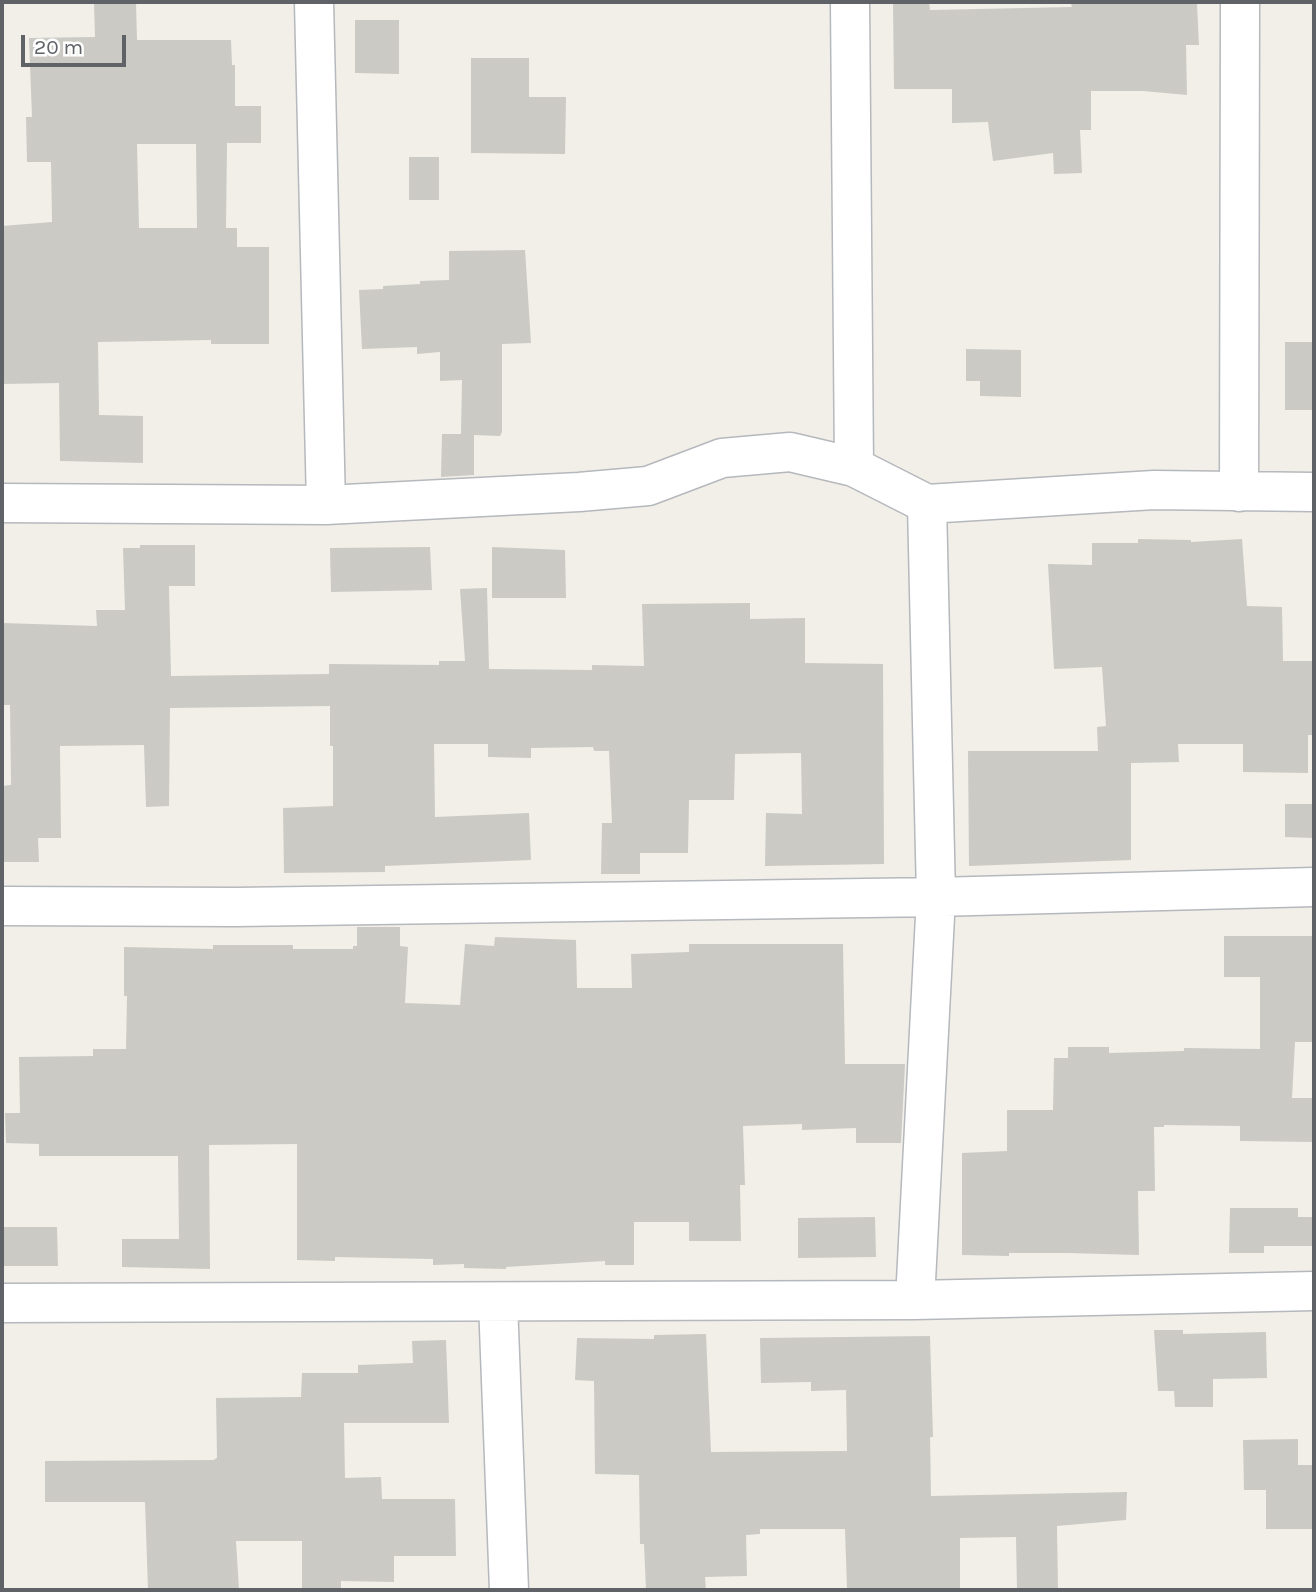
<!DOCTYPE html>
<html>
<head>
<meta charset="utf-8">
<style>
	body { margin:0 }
	#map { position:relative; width:1316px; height:1592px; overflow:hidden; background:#f1efe8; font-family:Karla,sans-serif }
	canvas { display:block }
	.frame { position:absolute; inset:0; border:4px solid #5f6368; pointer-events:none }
	.scale { position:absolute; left:21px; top:35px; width:105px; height:32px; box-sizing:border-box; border:4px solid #5f6368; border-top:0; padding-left:9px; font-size:21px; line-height:24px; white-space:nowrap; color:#5f6368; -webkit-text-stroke:5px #fff; paint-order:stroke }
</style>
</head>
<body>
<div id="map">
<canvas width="1316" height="1592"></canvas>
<div class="frame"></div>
<div class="scale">20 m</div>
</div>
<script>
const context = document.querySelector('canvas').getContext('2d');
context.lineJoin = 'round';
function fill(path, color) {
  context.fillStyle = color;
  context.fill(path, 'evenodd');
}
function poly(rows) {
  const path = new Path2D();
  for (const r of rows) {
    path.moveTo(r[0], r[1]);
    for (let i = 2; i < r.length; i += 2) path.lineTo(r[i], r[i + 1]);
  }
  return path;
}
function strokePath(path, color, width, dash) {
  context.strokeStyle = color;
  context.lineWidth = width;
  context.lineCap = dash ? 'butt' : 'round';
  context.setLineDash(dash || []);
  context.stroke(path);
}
fill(poly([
	[94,2,136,2,137,40,231,40,232,65,235,65,235,106,261,106,261,143,227,143,226,228,237,228,237,247,269,247,269,344,211,344,211,340,98,342,99,415,143,416,143,463,60,461,59,383,2,384,2,226,52,222,51,162,27,162,26,117,32,117,29,38,95,37],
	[137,144,196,144,197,228,139,228],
	[893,2,929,2,930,10,1072,7,1071,4,1197,4,1199,45,1186,45,1187,95,1143,91,1091,91,1091,130,1080,130,1082,173,1054,174,1053,153,993,161,988,122,952,123,952,89,894,89],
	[355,20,399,20,399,74,355,73],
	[471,58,529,58,529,97,566,97,565,154,471,153],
	[409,157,439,157,439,200,409,200],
	[525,250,531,343,502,344,502,432,500,436,474,435,474,475,441,477,442,434,461,434,462,380,440,381,440,352,417,354,417,347,362,349,359,290,383,289,383,286,420,284,420,281,449,280,449,251],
	[1285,342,1314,342,1314,410,1285,410],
	[966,349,1021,350,1021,397,980,396,980,381,966,381],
	[1138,539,1191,540,1191,542,1242,539,1247,606,1282,607,1283,661,1314,661,1314,735,1308,735,1308,773,1243,772,1243,744,1178,744,1179,762,1131,763,1131,860,969,866,968,751,1098,751,1097,727,1106,726,1102,667,1054,669,1048,564,1092,565,1092,543,1138,543],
	[140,545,195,545,195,586,169,586,171,676,329,674,329,664,439,665,439,661,465,661,460,589,487,588,489,669,592,670,592,665,644,666,642,604,750,603,750,619,805,618,805,663,883,664,884,864,765,866,766,813,802,814,801,753,735,754,734,800,689,800,688,853,640,853,640,874,601,874,602,823,612,823,609,751,594,751,593,747,531,748,531,758,488,757,488,744,434,744,435,817,529,813,531,860,385,866,385,872,284,873,283,808,333,806,333,746,330,746,330,706,170,708,169,806,146,807,144,745,60,746,61,838,38,838,39,862,2,862,2,786,11,785,10,705,2,705,2,623,97,626,96,610,125,610,123,548,140,548],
	[430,547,432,590,331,592,330,548],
	[492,547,565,550,566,598,492,598],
	[1285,804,1314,804,1314,838,1285,837],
	[357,927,400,927,400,946,408,947,405,1003,460,1005,465,944,494,946,495,937,576,940,577,988,632,988,631,954,689,952,689,944,843,944,845,1064,905,1064,901,1143,856,1143,856,1128,802,1130,802,1124,743,1126,745,1185,740,1185,741,1241,689,1241,689,1222,634,1222,634,1265,605,1265,605,1261,506,1267,506,1269,464,1268,464,1264,433,1265,433,1259,335,1257,335,1261,297,1260,297,1144,209,1145,210,1269,122,1267,122,1239,179,1239,178,1156,39,1156,39,1144,6,1143,5,1113,20,1113,19,1057,93,1056,93,1049,126,1049,127,996,124,996,124,947,213,949,213,945,293,945,293,949,353,949,353,946,357,946],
	[1224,936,1314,936,1314,1042,1295,1042,1292,1098,1314,1098,1314,1142,1240,1141,1240,1126,1164,1125,1164,1127,1154,1127,1155,1191,1138,1191,1139,1255,1068,1253,1009,1253,1009,1256,962,1255,962,1153,1007,1151,1007,1110,1053,1110,1054,1058,1068,1058,1068,1047,1109,1047,1109,1053,1184,1051,1184,1048,1260,1049,1260,977,1224,977],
	[1230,1208,1298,1208,1298,1217,1314,1217,1314,1246,1264,1246,1264,1253,1229,1253],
	[875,1217,876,1257,798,1258,798,1218],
	[2,1227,57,1227,58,1266,2,1266],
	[1154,1330,1183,1330,1183,1334,1266,1332,1267,1378,1213,1379,1213,1407,1175,1407,1174,1391,1158,1391],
	[706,1334,711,1452,847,1451,846,1390,811,1391,811,1382,761,1383,760,1338,930,1336,933,1437,930,1437,931,1496,1127,1492,1126,1520,1057,1526,1058,1590,1017,1590,1016,1537,960,1538,960,1590,847,1590,845,1529,760,1529,760,1534,746,1535,747,1576,705,1577,706,1590,646,1590,644,1544,640,1544,639,1475,595,1474,594,1381,575,1380,577,1338,654,1339,654,1335],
	[446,1340,449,1423,344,1423,345,1478,381,1477,382,1499,455,1499,456,1556,394,1556,394,1582,341,1581,341,1590,302,1590,302,1541,236,1541,239,1590,148,1590,145,1502,45,1502,45,1461,213,1460,217,1458,216,1398,301,1397,302,1373,358,1373,358,1365,413,1363,412,1341],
	[1298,1439,1298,1465,1314,1465,1314,1529,1266,1529,1266,1490,1244,1490,1243,1440]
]), '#cccac5');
const minor = poly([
	[314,2,326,505],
	[850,2,854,467],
	[1239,492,1240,2],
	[2,503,326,505,579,492,648,486,722,458,790,452,854,467,927,504,1154,490,1314,492],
	[2,906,236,907,936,897,1314,887],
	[915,1300,936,897,927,504],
	[498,1302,509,1590],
	[2,1303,915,1300,1314,1291]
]);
strokePath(minor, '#b5b8bc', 41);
strokePath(minor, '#fff', 38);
</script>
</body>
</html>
